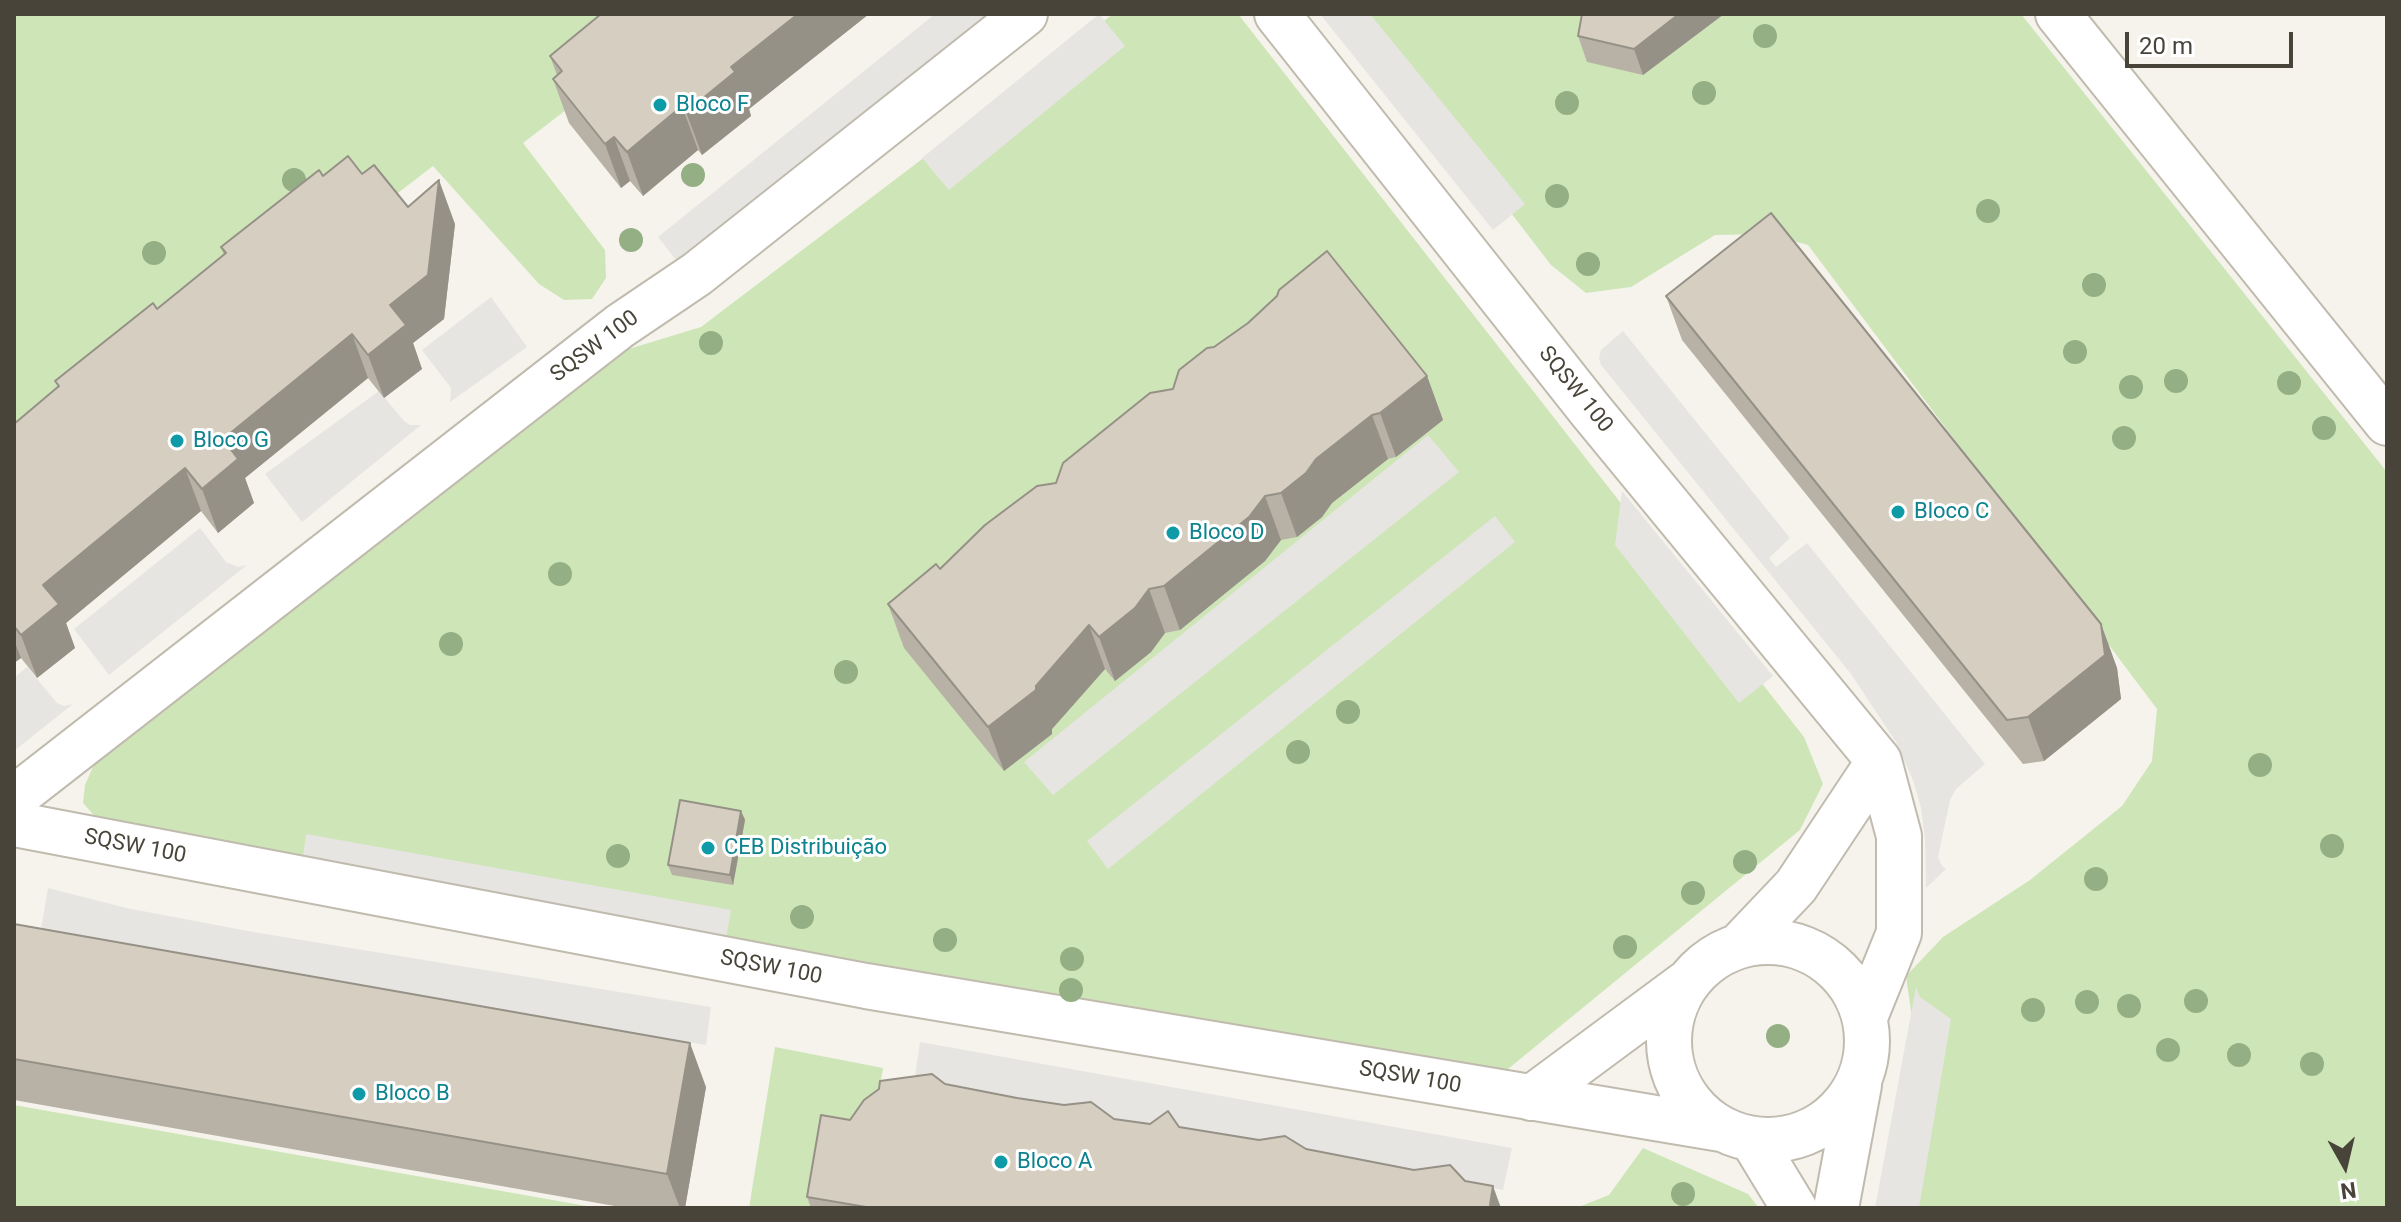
<!DOCTYPE html>
<html>
<head>
<meta charset="utf-8">
<style>
	body { margin:0 }
	#map { position:relative; width:2401px; height:1222px; overflow:hidden; background:#f5f3ec; font-family:Roboto,sans-serif }
	canvas { display:block }
	.frame { position:absolute; inset:0; border:16px solid #494439; pointer-events:none }
	.north { position:absolute; left:2305px; top:1126px; width:80px; height:80px; -webkit-text-stroke:6px #fff; paint-order:stroke; rotate:172deg; font-size:22px; font-weight:700; line-height:32px; text-align:center; color:#494439 }
	.north::after { content:''; display:block; margin:auto; width:28px; height:36px; background:#494439; clip-path:polygon(50% 0,100% 100%,50% 72%,0 100%) }
	.scale { position:absolute; left:2125px; top:32px; width:168px; height:36px; box-sizing:border-box; border:4px solid #494439; border-top:0; padding-left:10px; font-size:24px; line-height:28px; white-space:nowrap; color:#494439; -webkit-text-stroke:6px #fff; paint-order:stroke }
</style>
</head>
<body>
<div id="map">
<canvas width="2401" height="1222"></canvas>
<div class="frame"></div>
<div class="north">N</div>
<div class="scale">20 m</div>
</div>
<script>
const context = document.querySelector('canvas').getContext('2d');
context.lineJoin = 'round';
function fill(path, color) {
  context.fillStyle = color;
  context.fill(path, 'evenodd');
}
function poly(rows) {
  const path = new Path2D();
  for (const r of rows) {
    if (r.length === 3) {
      path.moveTo(r[0] + r[2], r[1]);
      path.arc(r[0], r[1], r[2], 0, 2 * Math.PI);
      continue;
    }
    path.moveTo(r[0], r[1]);
    for (let i = 2; i < r.length; i += 2) path.lineTo(r[i], r[i + 1]);
  }
  return path;
}
function strokePath(path, color, width, dash) {
  context.strokeStyle = color;
  context.lineWidth = width;
  context.lineCap = dash ? 'butt' : 'round';
  context.setLineDash(dash || []);
  context.stroke(path);
}
function label(font, color, halo, rows, align = 'center') {
  context.font = font + ' Roboto,sans-serif';
  context.lineWidth = 6;
  context.setLineDash([]);
  context.textBaseline = 'middle';
  context.strokeStyle = halo;
  context.fillStyle = color;
  for (const [text, x, y, turn = 0] of rows) {
    context.save();
    context.translate(x, y);
    context.rotate((+turn || 0) * Math.PI / 180);
    context.textAlign = isNaN(turn) ? turn : align;
    if (halo) context.strokeText(text, 0, 0);
    context.fillText(text, 0, 0);
    context.restore();
  }
}
fill(poly([
	[14,14,691,14,523,143,605,250,606,278,592,299,564,300,539,284,433,166,14,488],
	[1113,14,1238,14,1804,737,1823,784,1800,830,1508,1069,1477,1076,1442,1071,99,821,83,803,85,785,96,760,622,351,701,327],
	[1358,14,2021,14,2387,472,2387,1208,1911,1208,1914,1033,1906,976,1943,937,2030,880,2122,806,2152,761,2157,709,1808,245,1767,234,1715,235,1631,287,1586,293,1551,265],
	[775,1047,883,1068,859,1208,749,1208],
	[14,1105,598,1208,14,1208],
	[1643,1148,1748,1194,1759,1208,1576,1208,1609,1195]
]), '#cee6b7');
fill(poly([
	[935,14,1000,14,677,261,658,237],
	[1099,14,1125,46,949,190,922,158],
	[1320,14,1370,14,1525,204,1493,230],
	[491,297,527,347,450,402,451,388,422,350],
	[1623,331,1790,538,1769,558,1776,567,1807,543,1985,764,1956,789,1950,800,1938,857,1942,866,1946,869,1926,888,1925,839,1921,808,1913,780,1896,742,1851,674,1601,365,1599,358,1601,350],
	[379,391,404,421,410,425,421,425,302,522,265,474],
	[1428,435,1459,472,1053,795,1024,762],
	[1622,491,1773,676,1739,703,1615,545],
	[1495,516,1515,542,1108,869,1087,841],
	[200,528,226,562,238,567,247,565,109,675,74,629],
	[27,667,57,703,64,706,73,704,14,751,14,678],
	[306,834,731,910,725,945,301,872],
	[48,888,126,908,259,933,711,1007,706,1045,41,929],
	[1916,987,1920,997,1951,1019,1919,1208,1875,1208],
	[920,1042,1512,1148,1503,1190,914,1083]
]), '#e7e5e2');
const minor = poly([
	[1277,14,1591,411,1879,761,1899,836,1899,933,1865,1017],
	[14,798,620,326,697,274,1025,14],
	[14,824,866,986,1721,1129],
	[1768,1041,99],
	[1739,946,1796,886,1879,761],
	[1531,1098,1685,984],
	[1752,1139,1794,1208],
	[1836,1208,1859,1085]
]);
const tertiary = poly([
	[2058,14,2387,423]
]);
strokePath(minor, '#c0bbae', 48);
strokePath(tertiary, '#c0bbae', 48);
strokePath(minor, '#fff', 44);
strokePath(tertiary, '#fff', 44);
context.fillStyle = '#95af84';
for (const [x, y] of [
	[1765,36],
	[1704,93],
	[1567,103],
	[693,175],
	[294,180],
	[1557,196],
	[1988,211],
	[631,240],
	[154,253],
	[1588,264],
	[2094,285],
	[711,343],
	[2075,352],
	[2176,381],
	[2289,383],
	[2131,387],
	[2324,428],
	[2124,438],
	[560,574],
	[451,644],
	[846,672],
	[1348,712],
	[1298,752],
	[2260,765],
	[2332,846],
	[618,856],
	[1745,862],
	[2096,879],
	[1693,893],
	[802,917],
	[945,940],
	[1625,947],
	[1072,959],
	[1071,990],
	[2196,1001],
	[2087,1002],
	[2129,1006],
	[2033,1010],
	[1778,1036],
	[2168,1050],
	[2239,1055],
	[2312,1064],
	[1683,1194]
]) {
  context.beginPath();
  context.arc(x, y, 12, 0, 2 * Math.PI);
  context.fill();
}
fill(poly([
	[601,14,869,14,749,109,751,116,702,155,698,150,643,196,630,181,621,188,569,123,553,79,557,75,550,56],
	[1724,14,1643,75,1587,62,1578,36],
	[362,174,408,207,455,224,444,319,413,343,422,369,384,398,368,378,245,478,254,503,218,533,201,511,66,623,75,648,37,678,21,658,14,663,14,424,58,387,55,381,157,309,224,255,221,247,323,176],
	[1666,296,2101,624,2117,668,2121,699,2044,761,2023,764,1682,340],
	[1427,376,1443,420,1396,457,1388,459,1332,503,1322,517,1297,537,1281,540,1265,561,1180,630,1165,633,1151,652,1115,681,1105,669,1052,729,1052,734,1004,771,904,648,888,604,940,569,1056,483],
	[741,811,745,820,733,885,672,875,668,865],
	[14,924,706,1087,685,1208,626,1208,14,1100],
	[945,1084,1114,1119,1179,1127,1306,1149,1465,1181,1501,1208,811,1208,807,1197,850,1120]
]), '#b8b2a6');
fill(poly([
	[798,14,869,14,749,109,751,116,702,155,686,112,731,67],
	[1679,14,1724,14,1643,75,1634,49],
	[682,106,698,150,643,196,627,152],
	[614,137,630,181,621,188,605,144],
	[439,180,455,224,444,319,413,343,422,369,384,398,368,355,390,305],
	[352,334,368,378,245,478,254,503,218,533,202,489,223,439],
	[1427,376,1443,420,1396,457,1380,413],
	[1372,415,1388,459,1332,503,1322,517,1297,537,1281,493,1316,459],
	[185,468,201,511,66,623,75,648,37,678,21,635,43,585],
	[1265,496,1281,540,1265,561,1180,630,1164,586],
	[1149,589,1165,633,1151,652,1115,681,1099,637],
	[2101,624,2117,668,2121,699,2044,761,2028,717],
	[1089,625,1105,669,1052,729,1052,734,1004,771,988,727,1036,686],
	[14,640,21,658,14,663],
	[741,811,745,820,733,885,730,875],
	[690,1043,706,1087,685,1208,680,1208,667,1174],
	[1493,1186,1501,1208,1491,1208,1490,1205]
]), '#969187');
const building = poly([
	[601,14,798,14,731,67,735,72,686,112,682,106,627,152,614,137,605,144,553,79,562,71,550,56,601,14],
	[1582,14,1679,14,1634,49,1578,36,1582,14],
	[348,156,362,174,374,165,408,207,439,180,428,275,390,305,406,325,368,355,352,334,223,439,238,459,202,489,185,468,43,585,59,604,21,635,14,626,14,424,59,386,55,381,153,303,157,309,226,253,221,247,319,170,323,176,348,156],
	[1771,213,2101,624,2105,655,2028,717,2007,720,1666,296,1771,213],
	[1327,251,1427,376,1380,413,1372,415,1316,459,1306,473,1281,493,1265,496,1249,517,1164,586,1149,589,1135,608,1099,637,1089,625,1036,686,1036,690,988,727,888,604,936,564,940,569,985,525,1037,486,1056,483,1063,463,1150,393,1173,389,1179,370,1207,348,1214,347,1248,323,1277,296,1279,290,1327,251],
	[680,800,741,811,730,875,668,865,680,800],
	[14,924,690,1043,667,1174,14,1059,14,924],
	[932,1074,945,1084,1017,1098,1064,1105,1091,1102,1114,1119,1150,1124,1168,1111,1179,1127,1259,1140,1285,1136,1306,1149,1414,1170,1450,1165,1465,1181,1493,1186,1490,1205,1494,1208,872,1208,807,1197,821,1115,850,1120,864,1100,879,1089,880,1081,932,1074]
]);
fill(building, '#d6cfc1');
strokePath(building, '#969187', 2);
for (const [x, y, r, color] of [
	[660,105,8,"#0f9aa8"],
	[177,441,8,"#0f9aa8"],
	[1898,512,8,"#0f9aa8"],
	[1173,533,8,"#0f9aa8"],
	[708,848,8,"#0f9aa8"],
	[359,1094,8,"#0f9aa8"],
	[1001,1162,8,"#0f9aa8"]
]) {
  const dot = new Path2D();
  dot.arc(x, y, r, 0, 2 * Math.PI);
  context.fillStyle = color;
  context.fill(dot);
  strokePath(dot, '#fff', 3);
}
label('22px', '#0d838f', '#fff', [
	["Bloco F",676,105],
	["Bloco G",193,441],
	["Bloco C",1914,512],
	["Bloco D",1189,533],
	["CEB Distribuição",724,848],
	["Bloco B",375,1094],
	["Bloco A",1017,1162]
], 'left');
label('22px', '#494439', '#fff', [
	["SQSW 100",595,347,-37],
	["SQSW 100",1575,390,51],
	["SQSW 100",135,847,11],
	["SQSW 100",771,968,11],
	["SQSW 100",1410,1078,10]
]);
</script>
</body>
</html>
